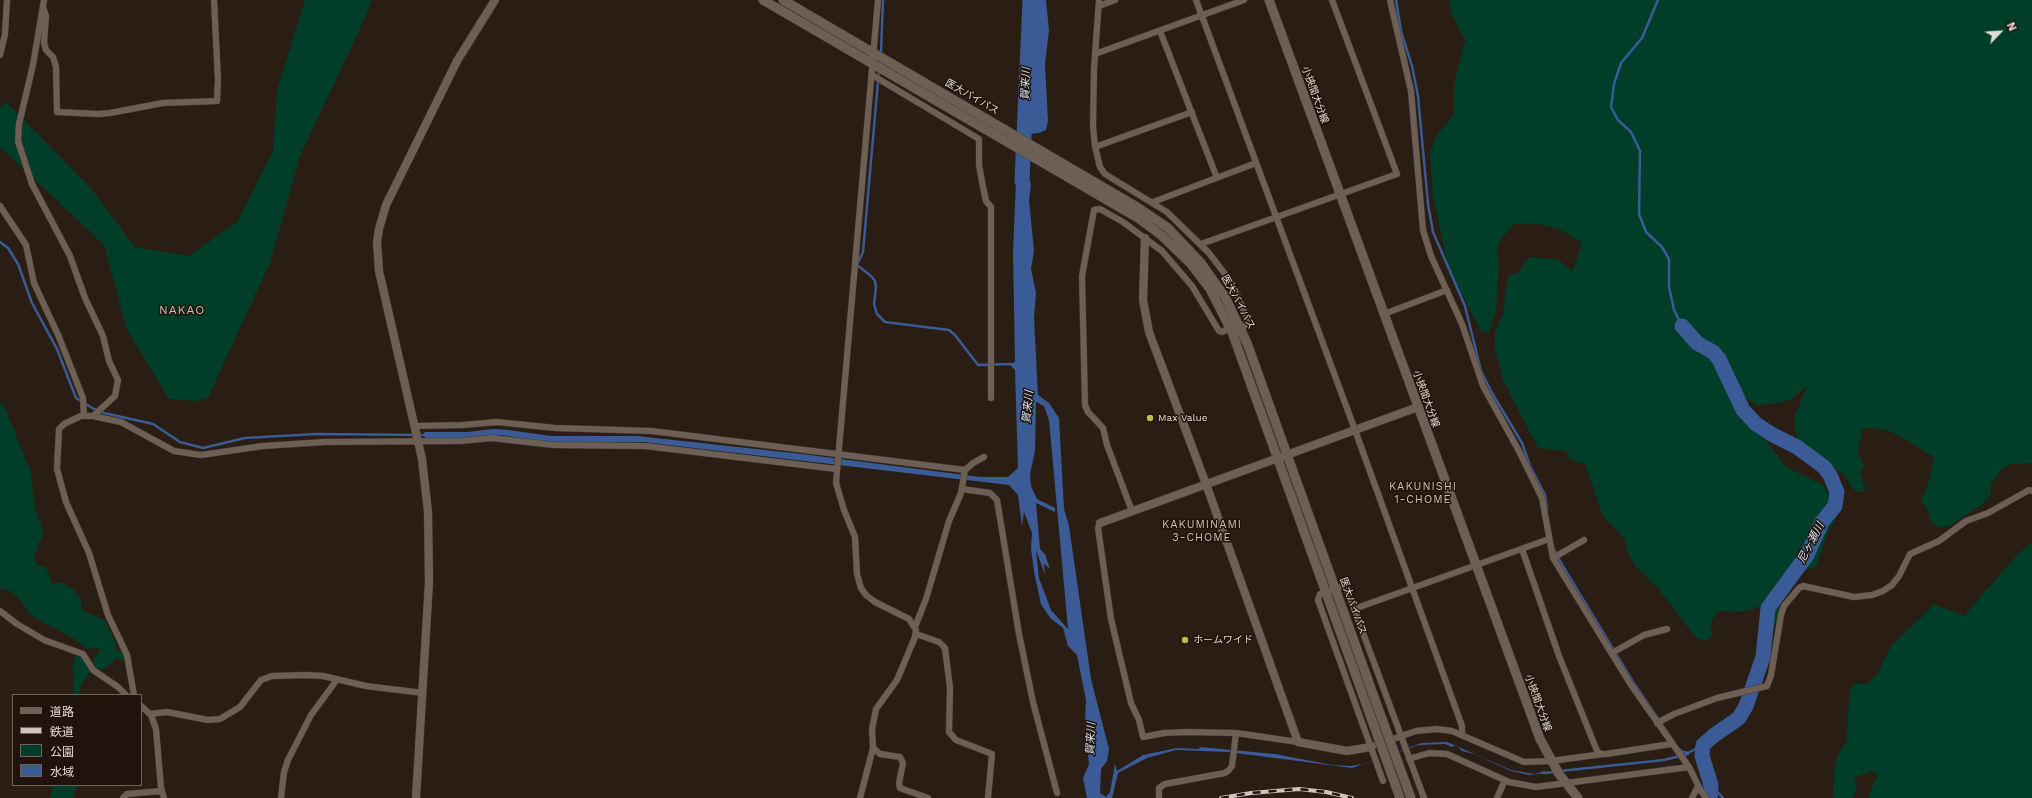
<!DOCTYPE html>
<html>
<head>
<meta charset="utf-8">
<style>
	body { margin:0 }
	#map { position:relative; width:2032px; height:798px; overflow:hidden; background:#291d14; font-family:"Work Sans","Noto Sans JP",sans-serif }
	canvas { display:block }
	.legend { position:absolute; left:12px; top:694px; width:130px; height:92px; box-sizing:border-box; background:#1f130b; border:1px solid #6e635c; margin:0; padding:5px 7px; list-style:none; font-size:12px; color:#e4dbd5 }
	.legend li { display:flex; align-items:center; gap:8px; height:20px }
	.legend b { width:20px; border:1px solid #6e635c }
	.north { position:absolute; left:1980px; top:12px; width:40px; height:40px; -webkit-text-stroke:3px #1f130b; paint-order:stroke; rotate:65deg; font-size:11px; font-weight:700; line-height:16px; text-align:center; color:#e4dbd5 }
	.north::after { content:''; display:block; margin:auto; width:14px; height:18px; background:#e4dbd5; clip-path:polygon(50% 0,100% 100%,50% 72%,0 100%) }
</style>
</head>
<body>
<div id="map">
<canvas width="2032" height="798"></canvas>
<ul class="legend">
<li><b style="height:5px;background:#6e5f54"></b>道路</li>
<li><b style="height:5px;background:#cfc5bf"></b>鉄道</li>
<li><b style="height:11px;background:#003e29"></b>公園</li>
<li><b style="height:11px;background:#3b5b96"></b>水域</li>
</ul>
<div class="north">N</div>
</div>
<script>
const context = document.querySelector('canvas').getContext('2d');
context.lineJoin = 'round';
function fill(path, color) {
  context.fillStyle = color;
  context.fill(path, 'evenodd');
}
function poly(rows) {
  const path = new Path2D();
  for (const r of rows) {
    path.moveTo(r[0], r[1]);
    for (let i = 2; i < r.length; i += 2) path.lineTo(r[i], r[i + 1]);
  }
  return path;
}
function strokePath(path, color, width, dash) {
  context.strokeStyle = color;
  context.lineWidth = width;
  context.lineCap = dash ? 'butt' : 'round';
  context.setLineDash(dash || []);
  context.stroke(path);
}
function label(font, color, halo, rows, align = 'center') {
  context.font = font + ' "Work Sans","Noto Sans JP",sans-serif';
  context.lineWidth = 3;
  context.setLineDash([]);
  context.textBaseline = 'middle';
  context.strokeStyle = halo;
  context.fillStyle = color;
  for (const [text, x, y, turn = 0] of rows) {
    context.save();
    context.translate(x, y);
    context.rotate((+turn || 0) * Math.PI / 180);
    context.textAlign = isNaN(turn) ? turn : align;
    if (halo) context.strokeText(text, 0, 0);
    context.fillText(text, 0, 0);
    context.restore();
  }
}
fill(poly([
	[305,0,372,0,365,18,300,156,270,263,208,398,197,401,169,399,127,330,104,245,0,147,0,108,6,102,89,186,135,247,189,256,237,222,273,150,277,91],
	[1449,0,2032,0,2032,463,2012,464,2003,468,1991,484,1990,496,1984,503,1951,525,1939,528,1929,519,1929,513,1921,500,1927,487,1934,458,1918,447,1890,431,1872,428,1862,429,1858,453,1864,466,1860,473,1865,486,1864,492,1857,492,1850,485,1845,475,1802,448,1796,435,1794,418,1807,386,1792,399,1775,404,1756,405,1741,394,1745,408,1761,434,1786,467,1824,485,1838,515,1827,534,1816,567,1786,576,1777,621,1772,628,1767,622,1761,606,1742,612,1719,611,1711,621,1712,636,1706,641,1695,637,1657,587,1635,566,1629,555,1624,538,1603,516,1585,464,1570,459,1566,451,1538,448,1503,380,1495,348,1495,333,1499,320,1504,313,1505,294,1509,274,1519,273,1523,264,1530,257,1557,259,1573,271,1582,243,1561,230,1540,224,1514,224,1501,239,1497,248,1499,267,1496,310,1489,333,1481,331,1449,269,1433,197,1430,153,1437,135,1454,114,1454,85,1465,40,1452,15],
	[0,402,5,408,31,473,35,507,44,534,38,544,34,560,38,566,44,566,48,570,51,583,62,583,73,589,82,601,82,610,105,620,115,642,116,651,122,651,126,657,121,660,115,658,113,662,104,670,95,668,94,665,93,660,100,651,99,648,88,649,70,636,42,622,30,614,19,598,8,590,0,589],
	[2032,542,2032,798,1868,798,1878,774,1873,771,1854,778,1857,788,1853,798,1833,798,1834,769,1838,755,1846,742,1850,688,1855,684,1867,684,1878,673,1890,647,1934,604,1964,616,2018,554],
	[79,653,90,672,82,684,79,695,73,695,74,671,72,668,76,654],
	[53,785,77,785,73,798,50,798]
]), '#003e29');
fill(poly([
	[1034,0,1046,0,1049,30,1045,64,1048,121,1046,130,1039,133,1029,134,1022,129,1029,59,1032,58,1032,52],
	[1017,157,1028,162,1026,169,1031,184,1029,200,1034,251,1031,269,1036,293,1034,318,1038,395,1049,403,1059,418,1064,509,1069,526,1091,679,1109,749,1107,761,1101,769,1100,793,1106,797,1110,792,1115,764,1117,771,1143,755,1177,748,1199,749,1200,747,1275,754,1332,765,1350,766,1363,764,1422,743,1447,742,1511,770,1534,774,1545,771,1546,773,1529,775,1511,771,1474,754,1462,751,1456,745,1452,747,1445,744,1419,745,1352,768,1228,752,1176,750,1147,758,1118,773,1112,798,1087,798,1083,778,1089,764,1085,720,1086,700,1077,655,1068,646,1063,628,1050,618,1041,604,1034,572,1031,548,1032,533,1024,512,1022,526,1018,495,1009,485,643,442,550,443,502,435,452,439,425,438,424,432,467,432,493,429,509,430,551,436,637,436,802,454,980,477,1008,477,1018,468,1015,370,1009,364,1015,362,1013,253],
	[1036,402,1044,406,1049,420,1068,629,1051,610,1039,578,1036,550,1045,575,1044,564,1050,569,1045,554,1040,549,1036,503,1055,512,1055,508,1037,499,1031,486,1030,474,1035,451]
]), '#3b5b96');
strokePath(poly([
	[1396,0,1401,31,1412,66,1418,96,1428,204,1433,232,1465,306,1481,371,1492,393,1522,443,1530,466,1545,495,1547,509],
	[1658,0,1642,38,1621,63,1614,84,1611,107,1618,120,1631,132,1640,151,1639,214,1646,232,1662,247,1669,259,1669,287,1674,310,1682,326],
	[881,53,883,0],
	[879,70,863,252,857,265,871,276,875,281,876,287,874,304,877,314,885,322,949,330,955,335,978,365,1011,364],
	[0,242,8,248,18,264,32,303,57,349,76,398,94,409,104,413,153,424,180,442,203,448,245,438,316,434,427,435],
	[1554,549,1561,563,1633,682,1674,742],
	[1679,749,1683,752,1688,753,1703,745],
	[1560,771,1664,760,1688,754],
	[1543,773,1556,772],
	[1711,785,1723,798],
	[1712,787,1717,798]
]), '#3b5b96', 2.5);
strokePath(poly([
	[1022,181,1030,0],
	[1682,326,1697,343,1713,352,1719,359,1743,410,1756,424,1773,435,1797,447,1824,467,1830,475,1837,492,1835,506,1822,522,1807,555,1768,608,1763,657,1746,706,1739,718,1713,736,1703,745,1702,756,1711,785,1710,798]
]), '#3b5b96', 15);
const minor = poly([
	[44,0,33,65,19,124,18,141,32,184,70,256,85,298,103,336,109,361,118,380,115,396,93,416],
	[878,0,836,483,844,510,855,537,857,574,861,588,866,595,875,602,909,619,916,630,915,637,897,680,876,709,872,729,873,748,880,754,900,757,903,763,899,783,900,788,928,798],
	[1099,0,1094,69,1093,127,1095,146,1100,167,1105,174,1167,212,1209,253,1231,282,1247,317,1246,325,1240,329],
	[1196,0,1355,430,1462,726,1462,735],
	[1390,0,1411,91,1423,230,1431,256,1462,324,1483,386,1519,451,1542,498,1553,558,1631,685,1689,767,1701,791,1706,798],
	[1099,6,1115,0],
	[43,7,46,16,44,43,46,50,53,57,56,67,57,112,98,114,110,113,163,103,217,101,218,80,214,0],
	[1160,31,1217,178],
	[1095,54,1244,0],
	[0,55,5,34,7,0],
	[872,75,979,139,979,165,983,187,986,201,991,207,991,398],
	[1095,147,1192,112],
	[1153,202,1256,163],
	[0,206,26,245,34,283,59,337,83,398,84,416],
	[1201,244,1397,174,1332,0],
	[1384,314,1447,290],
	[415,426,462,425,497,422,555,428,652,431,965,470],
	[962,489,990,493,997,500,1019,634,1033,702,1057,793],
	[1132,511,1107,445,1103,428,1088,412,1085,405,1082,276,1094,210,1100,209,1123,222,1162,251,1192,286,1219,331,1222,332,1230,328],
	[1100,523,1098,528,1111,619,1131,703,1139,720,1143,737,1164,733,1186,732,1236,733,1298,742],
	[1522,549,1559,656,1597,751,1601,754,1606,754,1671,744],
	[1553,558,1584,540],
	[1354,609,1549,539],
	[0,611,17,624,44,640,83,654,93,670,118,687,126,695],
	[915,627,926,599,949,521,961,493,965,470,973,463,984,457],
	[916,634,939,642,945,648,950,688,949,732,956,740,992,754,988,798],
	[1612,653,1644,635,1667,629],
	[134,695,127,655,108,615,89,553,66,502,57,469,59,429,64,424,81,416,93,416,121,422,174,451,201,455,263,446,325,442,460,441,492,438,553,445,645,446,836,469],
	[141,706,151,715,156,729,161,788,164,798],
	[150,714,167,712,208,720,220,719,240,707,261,680,272,676,307,675,323,676,366,686,423,693],
	[1657,723,1674,714,1717,698,1767,686,1771,675,1781,615,1784,606,1799,588,1803,586,1854,597,1872,595,1883,591,1892,585,1899,576,1910,554,1939,541,1966,521,1988,513,2029,490,2032,491],
	[1370,747,1416,731,1437,729,1452,731,1524,762,1551,761,1603,754],
	[1409,759,1429,753,1447,754,1509,782,1536,787,1689,767],
	[1383,781,1318,600,1320,594,1343,586,1346,587,1424,798],
	[123,798,127,794,162,791],
	[281,798,284,772,288,760,311,715,336,681],
	[860,798,873,748],
	[1159,798,1159,788,1165,784,1225,773,1229,770,1232,766,1236,733],
	[1497,798,1505,780],
	[1692,798,1698,786]
]);
const tertiary = poly([
	[1145,238,1143,300,1149,332,1206,484,1298,742,1347,751,1370,747],
	[1100,523,1418,407],
	[416,798,429,582,428,512,422,459,379,271,377,242,379,229,386,205,457,61,495,0]
]);
const secondary = poly([
	[763,0,1138,218,1161,235,1191,264,1210,289,1232,332,1369,712],
	[783,0,1137,207,1168,228,1201,263,1225,297,1247,343,1378,708],
	[1269,0,1540,739,1559,774,1578,798]
]);
strokePath(minor, '#443a35', 7);
strokePath(tertiary, '#443a35', 9);
strokePath(secondary, '#443a35', 10);
strokePath(minor, '#6e5f54', 6);
strokePath(tertiary, '#6e5f54', 8);
strokePath(secondary, '#6e5f54', 9);
const rail = poly([
	[1221,798,1251,793,1299,789,1326,792,1352,798]
]);
strokePath(rail, '#cfc5bf', 4);
strokePath(rail, '#1f130b', 2.5, [8]);
const secondaryBridge = poly([
	[1378,708,1411,798],
	[1369,712,1400,798]
]);
strokePath(secondaryBridge, '#443a35', 10, []);
strokePath(secondaryBridge, '#6e5f54', 9);
for (const [x, y, r, color] of [
	[1150,418,4,"#b5c24a"],
	[1185,640,4,"#b5c24a"]
]) {
  const dot = new Path2D();
  dot.arc(x, y, r, 0, 2 * Math.PI);
  context.fillStyle = color;
  context.fill(dot);
  strokePath(dot, '#1f130b', 1.5);
}
label('10px', '#e4dbd5', '#1f130b', [
	["小挾間大分線",1315,95,70],
	["医大バイパス",972,97,30],
	["医大バイパス",1238,302,62],
	["小挾間大分線",1426,399,70],
	["医大バイパス",1353,606,70],
	["小挾間大分線",1538,703,70]
]);
label('10px', '#e4dbd5', '#1f130b', [
	["Max Value",1158,418],
	["ホームワイド",1193,640]
], 'left');
label('italic 11px', '#d7e2f3', '#1f130b', [
	["賀来川",1026,84,-88],
	["賀来川",1028,407,-85],
	["尼ヶ瀬川",1811,543,-62],
	["賀来川",1091,739,-88]
]);
context.letterSpacing = '1px';
label('11px', '#d1c0b5', '#1f130b', [
	["KAKUNISHI",1423,487],
	["1-CHOME",1423,500],
	["KAKUMINAMI",1202,525],
	["3-CHOME",1202,538]
]);
context.letterSpacing = '0px';
context.letterSpacing = '1px';
label('12px', '#d1c0b5', '#1f130b', [
	["NAKAO",182,310]
]);
context.letterSpacing = '0px';
</script>
</body>
</html>
